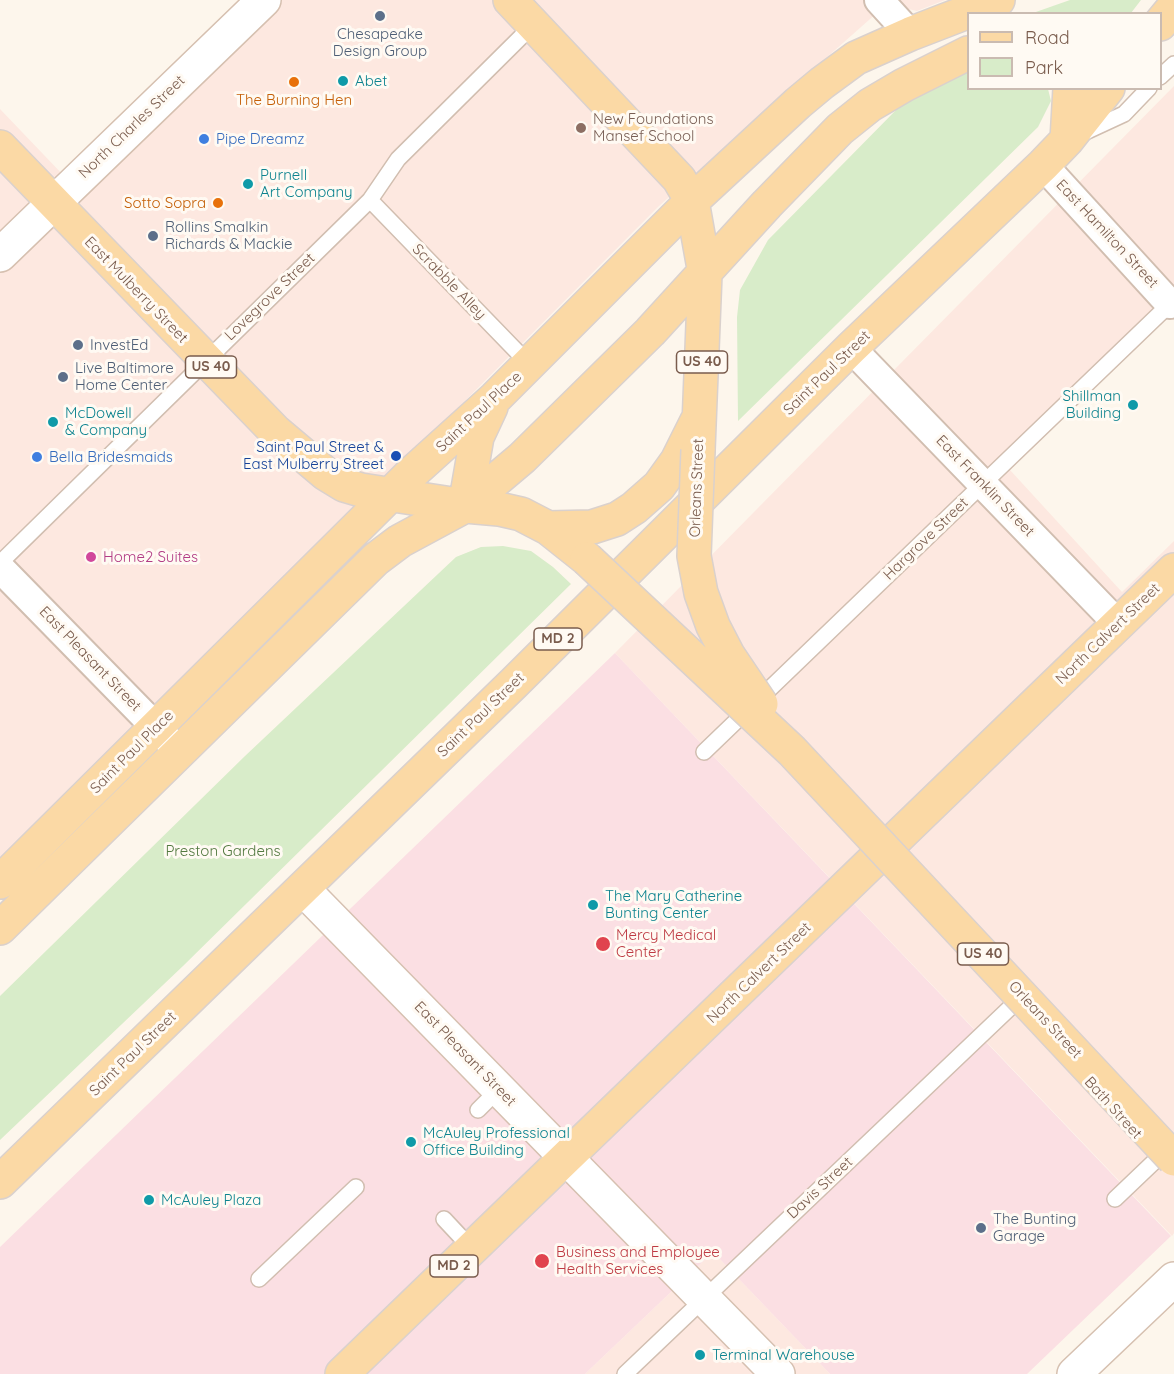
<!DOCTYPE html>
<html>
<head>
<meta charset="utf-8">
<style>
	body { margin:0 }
	#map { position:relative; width:1174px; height:1374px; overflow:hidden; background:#fdf6ec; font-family:Quicksand,sans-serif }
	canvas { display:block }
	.legend { position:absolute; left:967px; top:12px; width:195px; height:78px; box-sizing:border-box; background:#fffaf3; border:2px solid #cabbb1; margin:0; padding:8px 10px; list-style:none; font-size:18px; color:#7a5c4d }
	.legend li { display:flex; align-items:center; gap:12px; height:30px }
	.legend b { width:30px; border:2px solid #cabbb1 }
</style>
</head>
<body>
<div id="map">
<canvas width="1174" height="1374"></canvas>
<ul class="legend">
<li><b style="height:8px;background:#fbd9a5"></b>Road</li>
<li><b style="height:16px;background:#d8ecc9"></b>Park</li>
</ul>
</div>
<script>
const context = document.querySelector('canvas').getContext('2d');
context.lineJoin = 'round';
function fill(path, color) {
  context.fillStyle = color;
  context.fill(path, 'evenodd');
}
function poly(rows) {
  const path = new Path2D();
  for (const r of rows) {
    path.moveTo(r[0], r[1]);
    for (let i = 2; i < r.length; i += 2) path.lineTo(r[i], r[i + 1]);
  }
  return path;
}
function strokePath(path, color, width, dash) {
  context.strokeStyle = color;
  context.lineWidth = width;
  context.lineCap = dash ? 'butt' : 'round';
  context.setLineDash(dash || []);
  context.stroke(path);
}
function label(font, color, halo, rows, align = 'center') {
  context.font = font + ' Quicksand,sans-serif';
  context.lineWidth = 6;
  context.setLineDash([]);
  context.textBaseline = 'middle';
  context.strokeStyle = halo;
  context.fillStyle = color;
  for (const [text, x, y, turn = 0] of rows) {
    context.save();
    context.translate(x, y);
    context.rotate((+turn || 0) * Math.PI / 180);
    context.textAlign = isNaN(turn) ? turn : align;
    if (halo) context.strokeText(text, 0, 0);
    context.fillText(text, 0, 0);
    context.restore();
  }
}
fill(poly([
	[250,0,945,0,917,11,887,4,659,206,0,868,0,109,66,178],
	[1174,86,1174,312,1010,470,1122,592,1174,541,1174,1233,1172,1236,615,653],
	[713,1252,830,1374,585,1374]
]), '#fde8e0');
fill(poly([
	[615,653,1171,1236,1027,1374,830,1374,713,1252,585,1374,0,1374,0,1247]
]), '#fbdfe3');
fill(poly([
	[1070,0,1141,0,1131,13,1033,13],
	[968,72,968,88,1048,89,1051,101,1038,127,738,421,737,317,740,290,768,240,899,107,932,86],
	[503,546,531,551,553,567,571,584,183,966,0,1140,0,996,245,756,456,557,481,547]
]), '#d8ecc9');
const lane = poly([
	[1160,77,1174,64],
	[1083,133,1124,114,1149,88],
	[370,200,529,364],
	[0,563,370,200,398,159,533,25],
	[704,752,1174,300],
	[478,1110,499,1089],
	[1115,1199,1158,1158],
	[444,1219,472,1249],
	[259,1279,356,1187],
	[625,1374,1016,1002]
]);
const street = poly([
	[879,0,910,34],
	[1043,165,1170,304],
	[851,348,1118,624],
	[0,568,179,751]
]);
const secondary = poly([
	[0,255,264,0],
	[303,889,778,1374],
	[1074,1374,1174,1279]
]);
const primary = poly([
	[510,0,679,179,692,201,705,274,698,450],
	[1160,24,1174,7],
	[1067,140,1070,88],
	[0,147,275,431,326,474,344,485,361,490,465,506,499,509,521,514,548,528,587,559],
	[465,506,477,437,491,407],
	[548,528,592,527,617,519,634,508,659,486,677,461,697,421],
	[0,882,412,473,495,398,692,201,798,103,822,83,856,58,910,34,998,0],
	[0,928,376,559,400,541,465,506,522,458,650,332,767,204,840,129,870,105,904,85,968,53],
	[0,1182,514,683,851,348,1043,165,1067,140,1108,88],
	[342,1374,1174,570]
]);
strokePath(lane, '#d1beb0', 18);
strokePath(street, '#d1beb0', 32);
strokePath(secondary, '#d6c0b0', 36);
strokePath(primary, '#dad1cd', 36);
strokePath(lane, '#fff', 15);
strokePath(street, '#fff', 28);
strokePath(secondary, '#fff', 33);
strokePath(primary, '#fbd9a5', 33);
const primaryBridge = poly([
	[698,450,694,556,701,593,713,626,728,655,761,704],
	[587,559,792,751,1174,1159]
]);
strokePath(primaryBridge, '#dad1cd', 36, []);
strokePath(primaryBridge, '#fbd9a5', 33);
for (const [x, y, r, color] of [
	[380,16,6,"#5c6f8a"],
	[343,81,6,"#0f9aa8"],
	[294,82,6,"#e8710a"],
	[581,128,6,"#8d6e63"],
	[204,139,6,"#3f7fe0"],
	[248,184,6,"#0f9aa8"],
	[218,203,6,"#e8710a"],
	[153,236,6,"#5c6f8a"],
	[78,345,6,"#5c6f8a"],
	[63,377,6,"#5c6f8a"],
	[1133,405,6,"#0f9aa8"],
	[53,422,6,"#0f9aa8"],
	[396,456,6,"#1a4fb4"],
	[37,457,6,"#3f7fe0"],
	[91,557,6,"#d1479c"],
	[593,905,6,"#0f9aa8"],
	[603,944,8,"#e0444e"],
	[411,1142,6,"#0f9aa8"],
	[149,1200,6,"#0f9aa8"],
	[981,1228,6,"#5c6f8a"],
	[542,1261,8,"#e0444e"],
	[700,1355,6,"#0f9aa8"]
]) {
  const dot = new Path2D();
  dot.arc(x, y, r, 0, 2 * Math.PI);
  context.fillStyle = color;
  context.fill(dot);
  strokePath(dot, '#fffaf3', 2);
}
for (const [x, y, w] of [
	[702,362,51],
	[211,367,51],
	[558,639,48],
	[983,954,51],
	[454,1266,48]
]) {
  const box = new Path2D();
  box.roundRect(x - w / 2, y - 11, w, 22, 4.5);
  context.fillStyle = '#fffaf3';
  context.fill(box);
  strokePath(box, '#7a5c4d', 1.5);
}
label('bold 14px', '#7a5c4d', null, [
	["US 40",702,362],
	["US 40",211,367],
	["MD 2",558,639],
	["US 40",983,954],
	["MD 2",454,1266]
]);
label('15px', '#4e5e75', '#fffaf3', [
	["Chesapeake",380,34,"center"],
	["Design Group",380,51,"center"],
	["Rollins Smalkin",165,227],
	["Richards & Mackie",165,244],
	["InvestEd",90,345],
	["Live Baltimore",75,368],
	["Home Center",75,385],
	["The Bunting",993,1219],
	["Garage",993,1236]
], 'left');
label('15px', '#0d838f', '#fffaf3', [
	["Abet",355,81],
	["Purnell",260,175],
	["Art Company",260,192],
	["Shillman",1121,396,"right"],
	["Building",1121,413,"right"],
	["McDowell",65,413],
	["& Company",65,430],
	["The Mary Catherine",605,896],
	["Bunting Center",605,913],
	["McAuley Professional",423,1133],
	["Office Building",423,1150],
	["McAuley Plaza",161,1200],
	["Terminal Warehouse",712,1355]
], 'left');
label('15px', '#c56008', '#fffaf3', [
	["The Burning Hen",294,100],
	["Sotto Sopra",206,203,"right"]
]);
label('15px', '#785e54', '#fffaf3', [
	["New Foundations",593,119],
	["Mansef School",593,136]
], 'left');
label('15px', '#7a5c4d', '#fffaf3', [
	["North Charles Street",132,127,-44],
	["East Hamilton Street",1107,234,47],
	["Scrabble Alley",449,282,46],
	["East Mulberry Street",136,290,46],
	["Lovegrove Street",270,297,-44],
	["Saint Paul Street",827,373,-44],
	["Saint Paul Place",479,412,-43],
	["East Franklin Street",985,486,46],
	["Orleans Street",697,488,-88],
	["Hargrove Street",926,539,-44],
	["North Calvert Street",1108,634,-44],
	["East Pleasant Street",90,659,46],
	["Saint Paul Street",481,715,-44],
	["Saint Paul Place",132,752,-45],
	["North Calvert Street",759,973,-44],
	["Orleans Street",1045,1020,47],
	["Saint Paul Street",133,1054,-44],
	["East Pleasant Street",465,1054,46],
	["Bath Street",1113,1108,48],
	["Davis Street",820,1188,-43]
]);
label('15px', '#366cbe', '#fffaf3', [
	["Pipe Dreamz",216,139],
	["Bella Bridesmaids",49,457]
], 'left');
label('15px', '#164399', '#fffaf3', [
	["Saint Paul Street &",384,447],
	["East Mulberry Street",384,464]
], 'right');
label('15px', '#b23c85', '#fffaf3', [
	["Home2 Suites",103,557]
], 'left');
label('15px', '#537a41', '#fffaf3', [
	["Preston Gardens",223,851]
]);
label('15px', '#be3a42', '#fffaf3', [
	["Mercy Medical",616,935],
	["Center",616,952],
	["Business and Employee",556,1252],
	["Health Services",556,1269]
], 'left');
</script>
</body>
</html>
